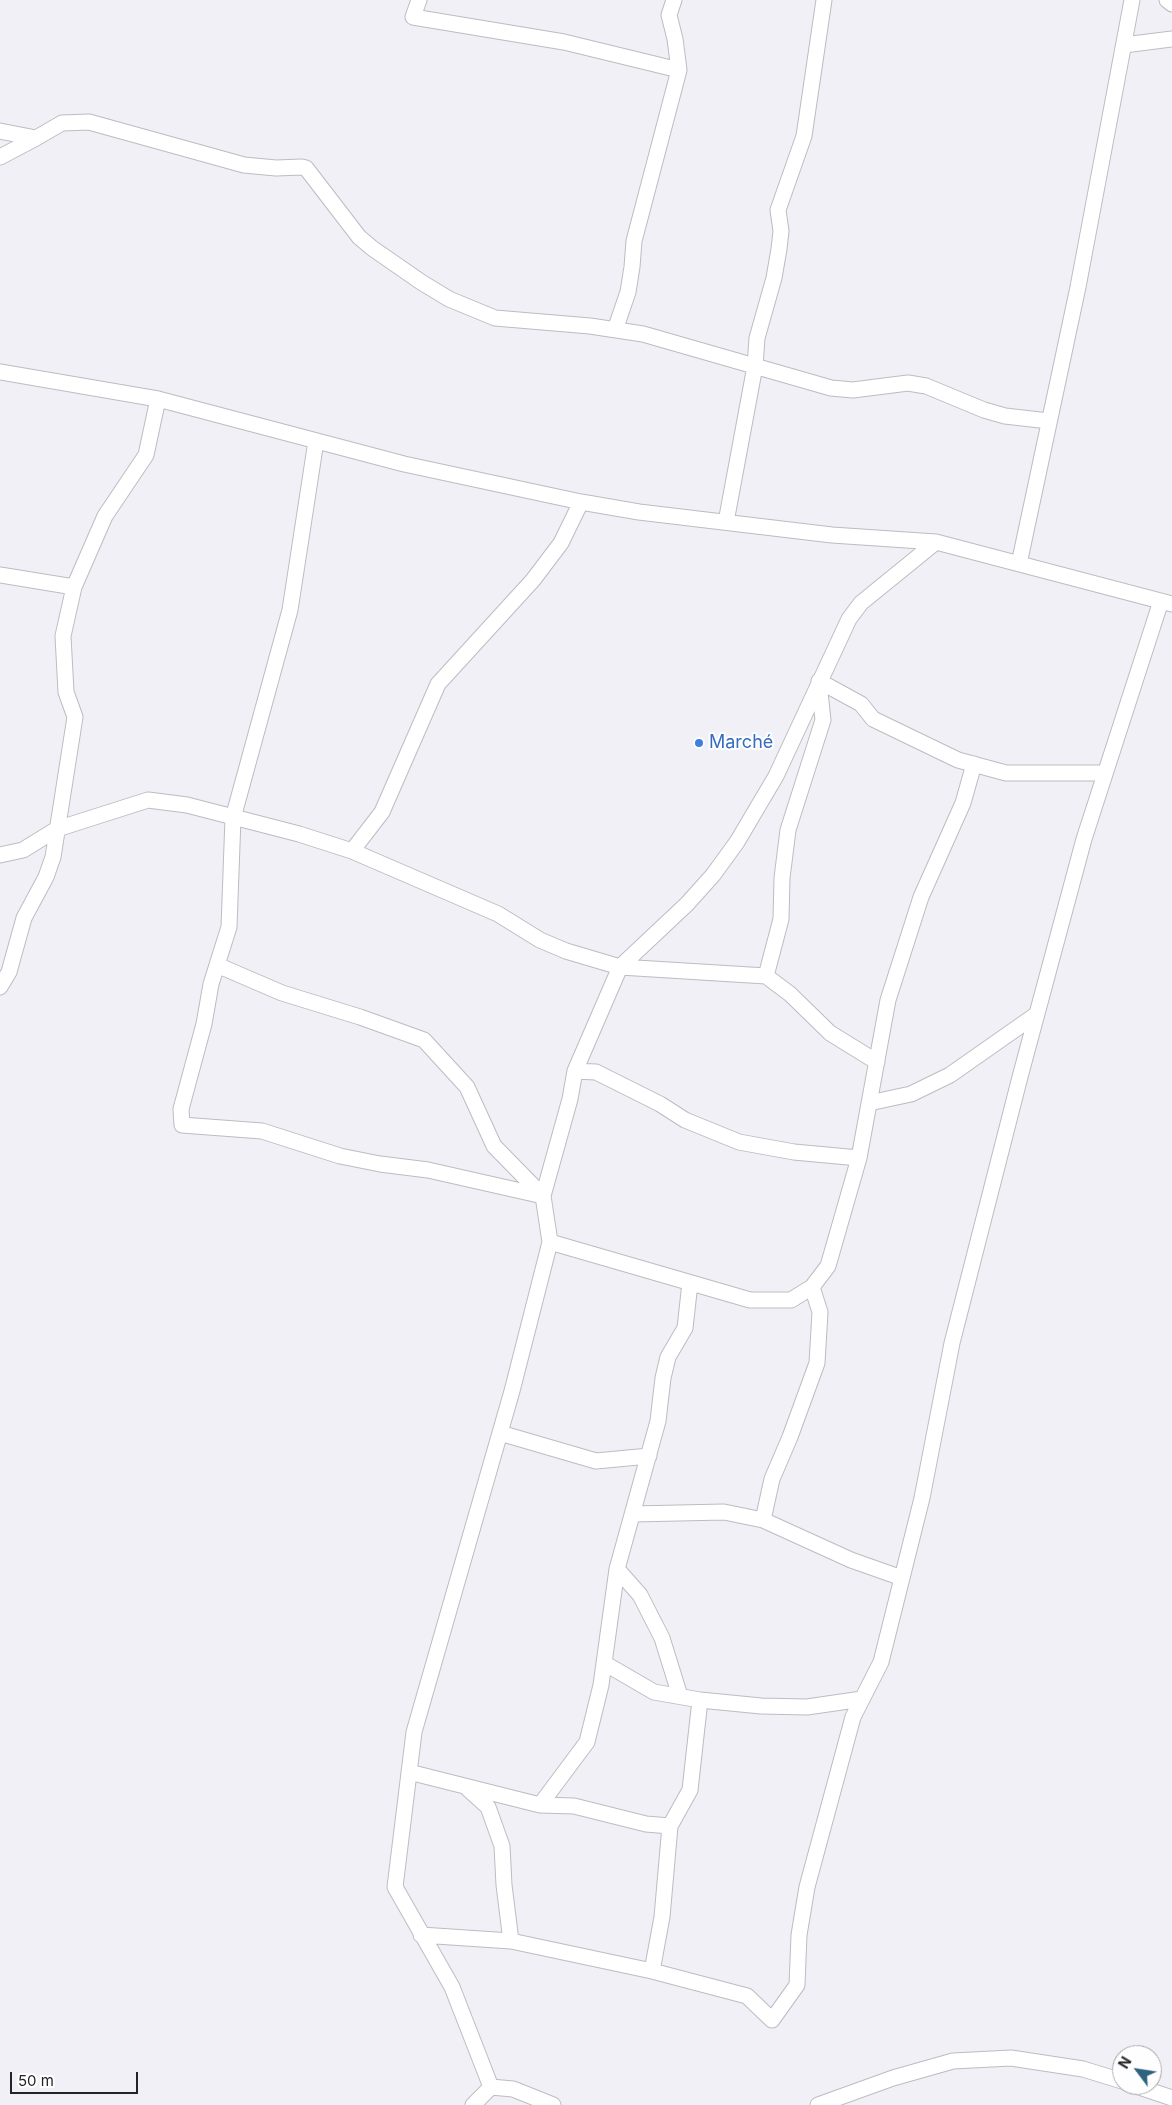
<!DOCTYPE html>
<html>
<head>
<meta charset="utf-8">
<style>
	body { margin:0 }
	#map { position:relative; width:1172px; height:2105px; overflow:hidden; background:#f0f0f6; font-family:Inter,sans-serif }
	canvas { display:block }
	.north { position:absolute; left:1112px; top:2045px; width:50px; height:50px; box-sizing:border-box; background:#fefeff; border:1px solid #a7a7a8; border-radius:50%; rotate:301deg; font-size:14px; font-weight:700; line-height:20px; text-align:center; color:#242426 }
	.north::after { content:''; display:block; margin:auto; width:18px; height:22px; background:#2d637e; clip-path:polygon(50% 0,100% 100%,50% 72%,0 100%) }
	.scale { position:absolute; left:10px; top:2072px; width:128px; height:22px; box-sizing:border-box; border:2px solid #242426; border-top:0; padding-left:6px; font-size:15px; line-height:18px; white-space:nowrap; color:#242426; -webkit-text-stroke:4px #fefeff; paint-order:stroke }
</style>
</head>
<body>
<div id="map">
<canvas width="1172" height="2105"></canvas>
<div class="north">N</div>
<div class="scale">50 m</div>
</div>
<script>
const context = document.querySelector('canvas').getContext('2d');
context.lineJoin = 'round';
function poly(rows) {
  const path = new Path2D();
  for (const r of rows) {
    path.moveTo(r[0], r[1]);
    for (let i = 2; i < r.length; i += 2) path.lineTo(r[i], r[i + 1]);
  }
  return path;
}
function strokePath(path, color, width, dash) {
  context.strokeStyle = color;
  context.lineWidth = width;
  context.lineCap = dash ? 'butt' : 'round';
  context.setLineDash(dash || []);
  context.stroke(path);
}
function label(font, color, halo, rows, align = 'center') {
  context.font = font + ' Inter,sans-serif';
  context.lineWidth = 4;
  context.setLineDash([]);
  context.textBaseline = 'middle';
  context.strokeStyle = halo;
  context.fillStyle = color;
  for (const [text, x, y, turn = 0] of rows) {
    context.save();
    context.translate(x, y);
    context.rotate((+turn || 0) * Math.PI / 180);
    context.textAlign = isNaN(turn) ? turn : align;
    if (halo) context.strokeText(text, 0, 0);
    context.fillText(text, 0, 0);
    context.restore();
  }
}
const street = poly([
	[419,0,413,17,564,42,679,70,634,241,632,267,628,292,615,330],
	[674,0,669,15,675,39,679,70],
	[1167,0,1172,4],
	[1124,45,1172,39],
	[0,131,36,138,0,157],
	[36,138,62,123,89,122,244,165,276,168,302,167,306,168,359,237,372,248,421,282,449,299,495,318,590,326,643,334,831,388,853,390,908,383,926,386,984,410,1005,416,1049,421],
	[0,372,158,399,404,464,581,502,639,512,832,535,936,542,1172,604],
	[316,441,290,610,233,818,229,927,211,984,204,1024,181,1109,182,1125,262,1131,340,1156,380,1164,428,1170,543,1196],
	[726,522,755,366,757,338,774,278,779,249,781,231,778,210,804,136,824,0],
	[1019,564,1078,287,1132,0],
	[0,575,74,587],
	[819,681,861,704,873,719,958,760,1006,773,1105,773],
	[352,851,498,914,540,940,566,951,620,967,766,976,790,994,830,1033,877,1062],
	[0,855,23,850,57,829,148,800,187,805,299,834,352,851,382,812,438,684,533,580,561,543,581,502],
	[217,965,282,993,360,1017,424,1040,467,1087,494,1146,543,1196],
	[766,976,781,919,782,878,788,830,823,720,819,683],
	[0,987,9,972,24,918,46,877,53,857,75,717,66,692,63,636,74,587,105,516,146,455,158,399],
	[575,1071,596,1072,660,1104,685,1120,739,1142,794,1152,859,1158],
	[869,1103,911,1094,950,1075,1037,1014],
	[550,1242,750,1300,791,1300,812,1287,828,1266,859,1158,888,1000,921,897,963,803,974,764],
	[500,1433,596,1461,649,1456],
	[633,1514,724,1512,763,1520,851,1560,902,1578],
	[763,1520,772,1479,790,1437,817,1363,820,1312,812,1287],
	[617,1569,640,1595,662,1638,680,1696],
	[604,1663,654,1692,700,1700,761,1706,807,1707,862,1699],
	[409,1772,540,1805,574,1806,646,1824,670,1826,690,1790,700,1700],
	[468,1789,488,1807,502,1846,504,1885,511,1941],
	[540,1805,587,1742,601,1685,617,1569,658,1421,663,1378,668,1357,685,1328,690,1283],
	[421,1935,511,1941,652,1971,747,1996,772,2020,797,1985,799,1935,807,1887,853,1717,881,1662,922,1498,952,1343,1020,1077,1084,839,1161,601],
	[652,1971,662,1917,670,1826],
	[1133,2085,1172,2098],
	[491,2087,452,1987,395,1887,414,1732,512,1391,550,1242,543,1196,570,1099,575,1071,620,967,687,904,713,875,737,842,776,776,849,619,861,603,936,542],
	[473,2105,491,2087,513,2089,553,2105],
	[818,2105,893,2078,953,2061,1011,2058,1083,2069,1122,2081]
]);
strokePath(street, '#bcbcc2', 17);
strokePath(street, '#fff', 15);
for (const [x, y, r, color] of [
	[699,743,5,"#3f7fe0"]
]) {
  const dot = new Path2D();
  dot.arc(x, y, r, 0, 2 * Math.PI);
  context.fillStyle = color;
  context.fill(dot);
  strokePath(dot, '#fefeff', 2);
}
label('18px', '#366cbe', '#fefeff', [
	["Marché",709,743]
], 'left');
</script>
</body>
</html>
